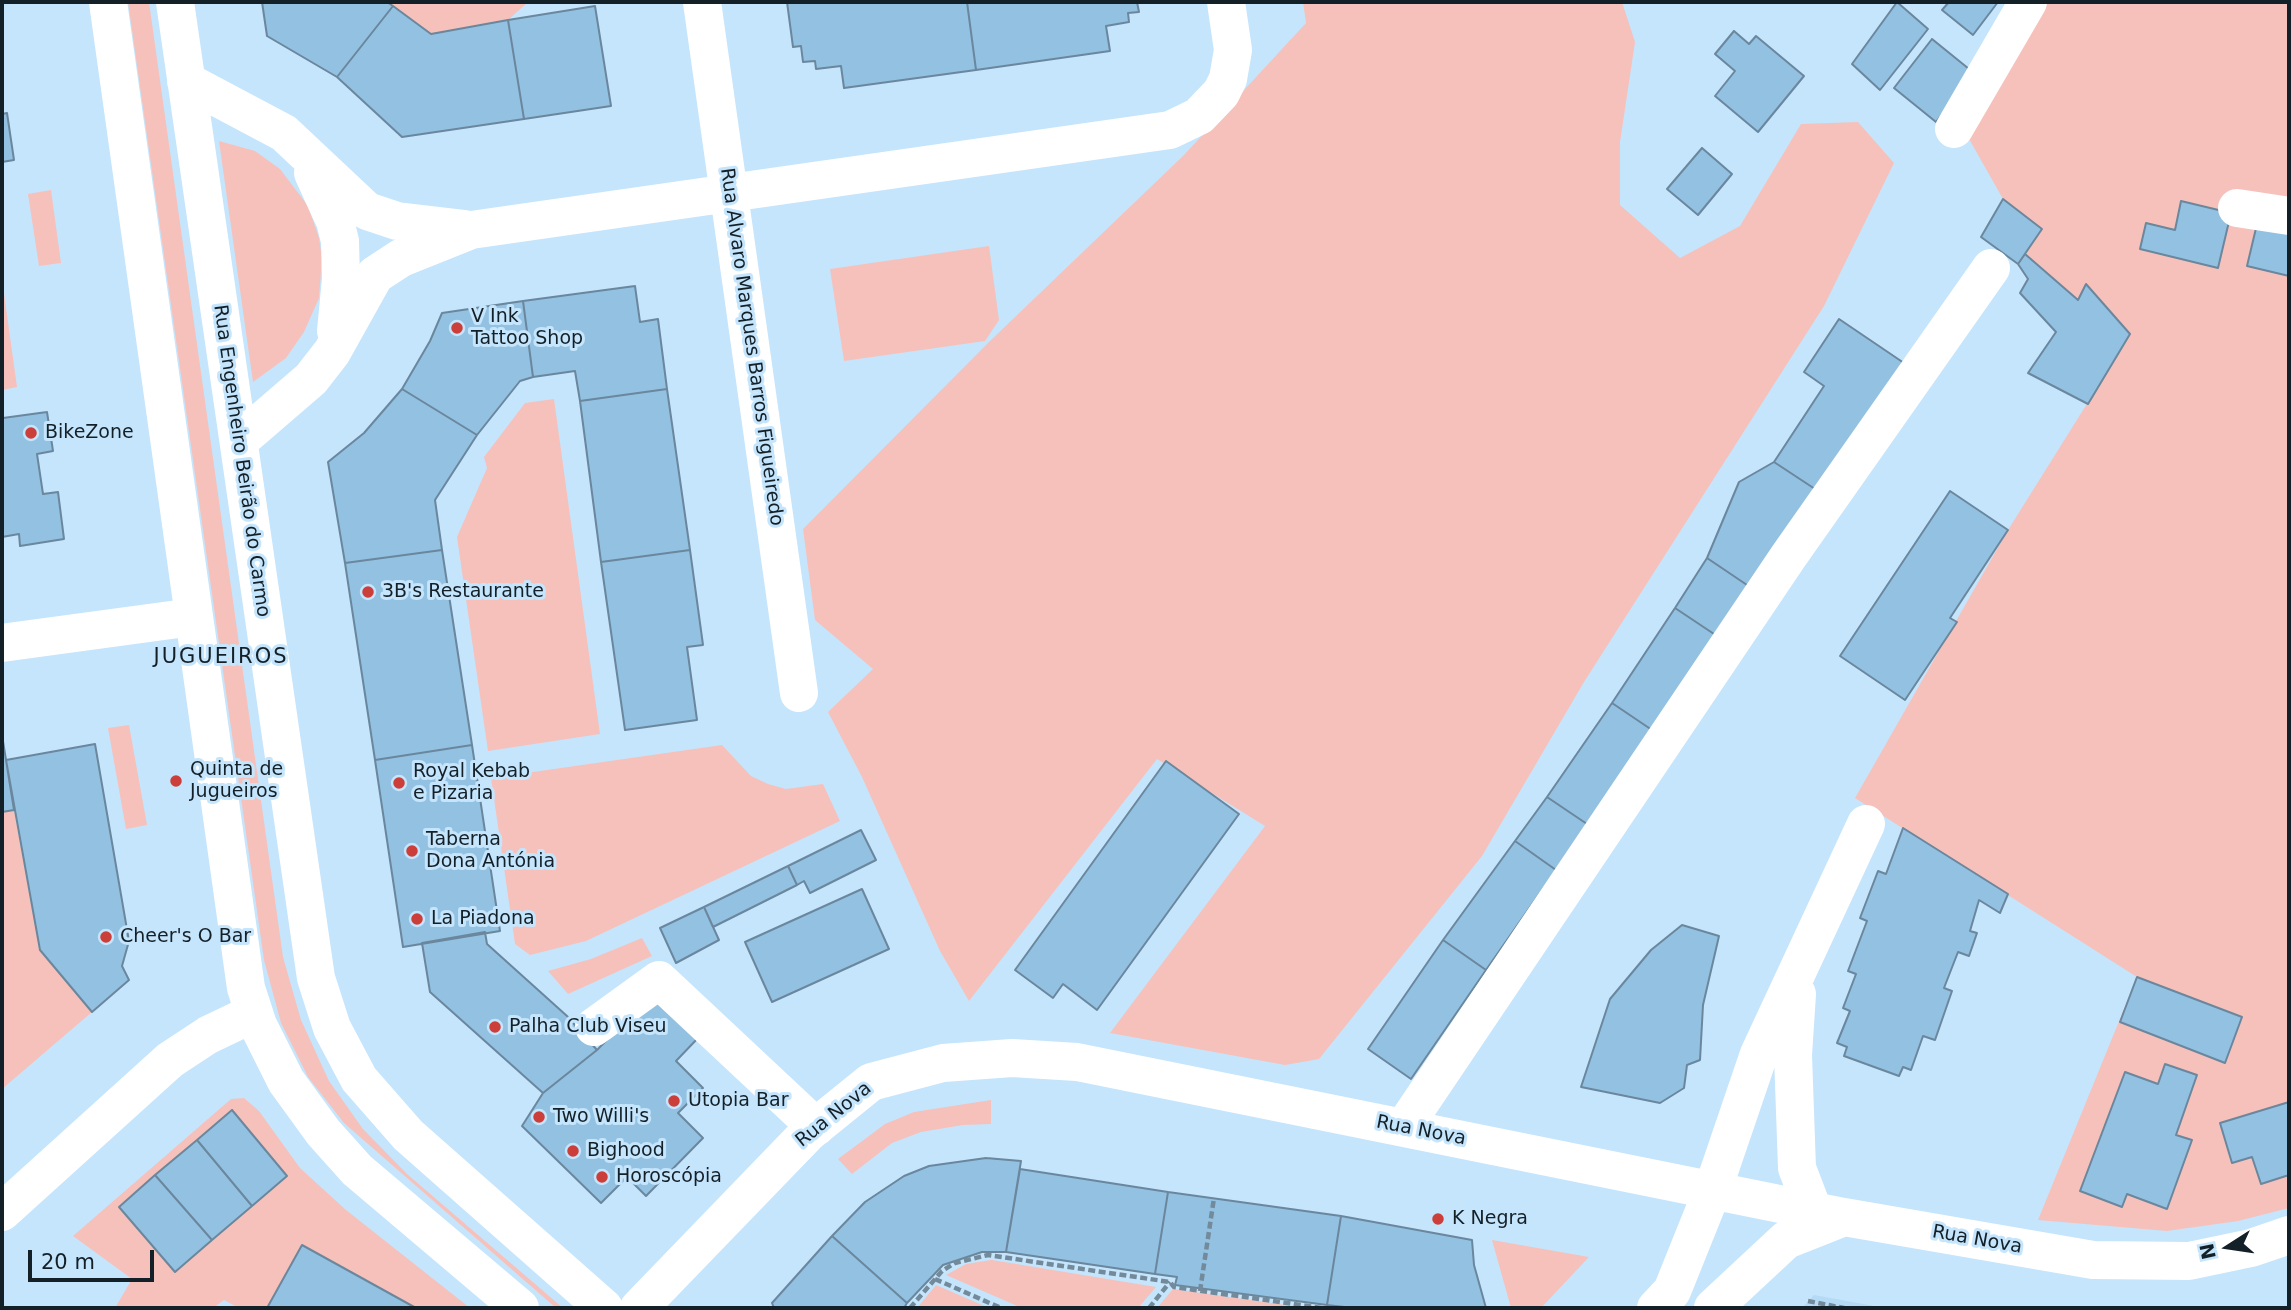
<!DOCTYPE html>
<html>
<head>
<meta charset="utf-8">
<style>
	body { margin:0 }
	#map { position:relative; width:2291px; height:1310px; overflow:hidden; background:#c5e5fc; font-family:"DejaVu Sans",sans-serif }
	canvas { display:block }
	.frame { position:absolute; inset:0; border:4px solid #142028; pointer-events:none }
	.north { position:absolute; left:2193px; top:1212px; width:70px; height:70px; -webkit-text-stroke:5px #c5e5fc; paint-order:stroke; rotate:258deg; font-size:19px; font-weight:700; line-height:28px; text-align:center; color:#142028 }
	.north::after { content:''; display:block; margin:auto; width:24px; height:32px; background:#142028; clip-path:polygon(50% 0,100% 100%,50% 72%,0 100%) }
	.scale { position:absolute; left:28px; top:1250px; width:126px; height:32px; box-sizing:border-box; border:4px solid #142028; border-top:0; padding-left:9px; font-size:21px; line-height:24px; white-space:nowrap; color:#142028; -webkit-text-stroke:5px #c5e5fc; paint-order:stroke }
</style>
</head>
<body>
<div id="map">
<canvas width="2291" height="1310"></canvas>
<div class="frame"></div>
<div class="north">N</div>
<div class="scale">20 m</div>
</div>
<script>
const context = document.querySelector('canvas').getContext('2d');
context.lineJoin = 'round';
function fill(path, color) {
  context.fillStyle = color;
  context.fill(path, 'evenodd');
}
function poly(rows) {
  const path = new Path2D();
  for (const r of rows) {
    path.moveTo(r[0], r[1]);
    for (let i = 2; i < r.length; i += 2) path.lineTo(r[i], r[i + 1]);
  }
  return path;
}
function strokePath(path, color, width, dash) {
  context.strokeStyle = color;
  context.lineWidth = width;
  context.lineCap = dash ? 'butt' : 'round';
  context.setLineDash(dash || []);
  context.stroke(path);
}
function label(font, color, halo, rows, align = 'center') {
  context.font = font + ' "DejaVu Sans",sans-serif';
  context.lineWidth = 6;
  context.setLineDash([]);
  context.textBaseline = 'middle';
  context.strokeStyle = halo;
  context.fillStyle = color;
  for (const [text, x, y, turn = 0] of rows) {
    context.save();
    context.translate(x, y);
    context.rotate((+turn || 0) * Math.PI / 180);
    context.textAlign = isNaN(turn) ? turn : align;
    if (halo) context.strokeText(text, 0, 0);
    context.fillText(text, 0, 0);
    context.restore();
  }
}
fill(poly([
	[1814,1295,1885,1308,1802,1308]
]), '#b4daf6');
fill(poly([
	[128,2,149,2,283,957,301,1020,329,1081,363,1129,407,1174,563,1308,556,1308,344,1123,308,1077,281,1023,264,960],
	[387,2,528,2,508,20,431,34],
	[1303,2,1622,2,1635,42,1620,142,1620,205,1680,258,1740,226,1801,124,1858,122,1894,163,1824,306,1584,682,1482,856,1319,1059,1285,1065,1110,1033,1265,826,1157,759,969,1001,940,951,862,777,828,712,873,669,815,620,803,529,990,341,1184,155,1306,23],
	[2047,2,2289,2,2289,1208,2238,1221,2167,1231,2038,1220,2137,977,1855,798,2008,530,2130,335,2086,284,2078,300,2025,254,2003,199,1964,130],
	[219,141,255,151,280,169,308,206,319,238,322,258,319,298,304,332,286,358,253,382],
	[51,190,61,263,39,266,28,194],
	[989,246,999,320,985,341,844,361,830,269],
	[2,279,17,387,2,390],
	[554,399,600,734,488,751,457,537,487,468,484,457,525,403],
	[129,725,147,825,126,829,108,728],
	[722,745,751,776,768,784,786,789,823,784,840,821,586,941,530,955,515,944,491,778],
	[14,810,40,950,92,1012,2,1089,2,812],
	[642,938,652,956,568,994,548,971,591,959],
	[244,1098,259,1111,300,1168,346,1210,470,1308,239,1308,224,1300,213,1308,115,1308,132,1279,73,1236,231,1099],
	[991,1100,991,1124,963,1125,921,1132,892,1143,852,1174,838,1159,885,1124,914,1112],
	[1492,1240,1589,1257,1541,1308,1511,1308],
	[991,1260,992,1260,1156,1287,1138,1308,1022,1308,946,1275,966,1264],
	[936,1285,989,1308,917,1308],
	[1173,1289,1307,1308,1157,1308]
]), '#f6c1bb');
const building = poly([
	[262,2,387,2,393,6,337,77,267,36,262,2],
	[787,2,967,2,976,70,844,88,841,66,816,69,815,61,803,62,801,46,793,47,787,2],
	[967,2,1137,2,1139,12,1128,13,1129,22,1106,26,1110,51,976,70,967,2],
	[1897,2,1928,29,1880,90,1852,64,1897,2],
	[1949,2,1998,2,1973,35,1942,10,1949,2],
	[393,6,431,34,508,20,524,119,402,137,337,77,393,6],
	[595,6,611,106,524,119,508,20,595,6],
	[1734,31,1749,44,1756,36,1804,76,1758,132,1715,96,1735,71,1715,54,1734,31],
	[1932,39,1974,73,1936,122,1894,88,1932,39],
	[7,113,14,160,2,162,2,114,7,113],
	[1702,148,1732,174,1698,215,1667,189,1702,148],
	[2003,199,2042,229,2018,264,1981,237,2003,199],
	[2181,201,2231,213,2218,268,2140,249,2146,223,2175,230,2181,201],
	[2257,224,2289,232,2289,276,2247,266,2257,224],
	[2025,254,2078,300,2086,284,2130,334,2088,404,2028,373,2056,332,2020,293,2028,279,2018,264,2025,254],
	[635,286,640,322,658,319,667,389,580,401,575,371,533,377,523,301,635,286],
	[523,301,533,377,520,381,477,435,402,389,430,341,442,313,523,301],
	[1839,319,1904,363,1815,489,1774,462,1824,386,1804,372,1839,319],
	[402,389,477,435,435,500,442,550,345,563,328,462,364,433,402,389],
	[667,389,690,550,601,562,580,401,667,389],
	[47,412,53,451,37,454,43,494,58,492,64,539,20,546,19,534,2,537,3,418,47,412],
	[1774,462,1815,489,1750,587,1707,558,1739,482,1774,462],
	[1950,491,2008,530,1950,618,1957,622,1905,700,1840,656,1950,491],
	[442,550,472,745,375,760,345,563,442,550],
	[690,550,703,645,687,647,697,720,625,730,601,562,690,550],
	[1707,558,1750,587,1717,636,1675,608,1707,558],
	[1675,608,1717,636,1652,730,1612,703,1675,608],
	[1612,703,1652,730,1587,824,1547,797,1612,703],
	[2,735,14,810,2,812,2,735],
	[95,744,129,941,122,966,129,980,92,1012,40,950,6,760,95,744],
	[472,745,500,931,403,947,375,760,472,745],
	[1166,761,1239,814,1097,1010,1063,984,1053,998,1015,970,1166,761],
	[1547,797,1587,824,1556,870,1515,841,1547,797],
	[1903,828,2008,894,2000,913,1979,900,1970,931,1977,933,1969,956,1958,952,1944,988,1952,991,1935,1040,1923,1036,1911,1070,1903,1067,1899,1076,1844,1056,1847,1047,1837,1043,1850,1011,1843,1008,1856,974,1848,971,1867,921,1860,918,1878,871,1886,874,1903,828],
	[861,830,876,860,810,893,804,881,797,885,788,866,861,830],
	[1515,841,1556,870,1486,970,1443,940,1515,841],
	[788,866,797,885,713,927,704,907,788,866],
	[862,889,889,949,772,1002,745,942,862,889],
	[704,907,719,940,676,963,660,928,704,907],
	[1682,925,1719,936,1703,1005,1700,1060,1687,1065,1684,1088,1660,1103,1581,1087,1610,999,1651,950,1682,925],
	[485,932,487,944,567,1016,597,1050,543,1093,430,992,422,943,485,932],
	[1443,940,1486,970,1411,1079,1368,1049,1443,940],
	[2137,977,2242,1017,2225,1063,2120,1022,2137,977],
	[653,993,698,1038,676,1061,703,1088,678,1113,703,1138,646,1196,627,1177,601,1203,522,1126,543,1093,597,1050,653,993],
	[2165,1064,2197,1075,2176,1135,2192,1140,2167,1209,2127,1194,2122,1207,2080,1191,2125,1072,2158,1084,2165,1064],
	[2289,1102,2289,1175,2261,1184,2252,1157,2232,1163,2220,1123,2289,1102],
	[232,1110,287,1176,252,1206,197,1140,232,1110],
	[197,1140,252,1206,212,1240,155,1175,197,1140],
	[986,1158,1021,1161,1006,1252,982,1252,943,1265,907,1303,832,1236,865,1202,904,1176,929,1166,986,1158],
	[1020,1169,1168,1192,1155,1274,1006,1252,1020,1169],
	[155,1175,212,1240,175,1272,119,1207,155,1175],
	[1168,1192,1341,1216,1327,1305,1175,1285,1177,1277,1155,1274,1168,1192],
	[1341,1216,1472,1240,1474,1265,1486,1308,1353,1308,1327,1305,1341,1216],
	[832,1236,907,1303,904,1308,774,1308,772,1303,832,1236],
	[302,1245,416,1308,267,1308,302,1245]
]);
fill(building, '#93c1e2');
strokePath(building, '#6a879d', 2);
strokePath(poly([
	[935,1279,1001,1308],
	[1200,1291,1214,1198],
	[1808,1301,1844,1308],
	[910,1308,942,1271,955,1263,988,1255,1170,1282,1174,1287,1322,1308],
	[1149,1308,1170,1282]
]), '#738a9a', 4.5, [7, 3.5]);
strokePath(poly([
	[108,2,246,988,258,1025,286,1081,323,1132,357,1170,520,1308],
	[175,2,316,978,332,1028,359,1079,408,1135,604,1308],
	[702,2,799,693],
	[186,81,284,133,367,211,397,221,465,229],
	[1954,129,2028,2],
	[313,173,335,221,340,241,341,279,336,331],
	[2237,208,2289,216],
	[239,441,311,379,332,352,375,275,401,258,471,230,1170,130,1199,116,1221,93,1228,79,1233,50,1226,2],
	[2,643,193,617],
	[1797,994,1793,1055,1797,1168,1813,1210],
	[594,1027,659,980,816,1127],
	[1404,1127,1788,557,1991,268],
	[2,1212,170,1060,208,1035,254,1013],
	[639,1308,808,1133,871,1082,943,1063,1012,1058,1077,1062,1844,1217,2093,1260,2189,1261,2251,1248,2289,1235],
	[1656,1308,1672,1291,1713,1189,1759,1054,1866,824],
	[1713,1308,1786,1240,1844,1217]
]), '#fff', 38);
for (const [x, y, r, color] of [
	[457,328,7,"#cc3e3a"],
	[31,433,7,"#cc3e3a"],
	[368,592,7,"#cc3e3a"],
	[176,781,7,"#cc3e3a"],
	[399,783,7,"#cc3e3a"],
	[412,851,7,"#cc3e3a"],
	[417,919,7,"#cc3e3a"],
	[106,937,7,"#cc3e3a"],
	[495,1027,7,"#cc3e3a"],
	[674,1101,7,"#cc3e3a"],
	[539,1117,7,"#cc3e3a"],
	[573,1151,7,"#cc3e3a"],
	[602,1177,7,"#cc3e3a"],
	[1438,1219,7,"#cc3e3a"]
]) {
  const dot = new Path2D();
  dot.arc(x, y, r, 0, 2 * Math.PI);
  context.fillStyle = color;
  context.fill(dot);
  strokePath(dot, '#c5e5fc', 2.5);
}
label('19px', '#142028', '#c5e5fc', [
	["V Ink",471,317],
	["Tattoo Shop",471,339],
	["BikeZone",45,433],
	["3B's Restaurante",382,592],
	["Quinta de",190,770],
	["Jugueiros",190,792],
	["Royal Kebab",413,772],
	["e Pizaria",413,794],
	["Taberna",426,840],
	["Dona Antónia",426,862],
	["La Piadona",431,919],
	["Cheer's O Bar",120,937],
	["Palha Club Viseu",509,1027],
	["Utopia Bar",688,1101],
	["Two Willi's",553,1117],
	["Bighood",587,1151],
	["Horoscópia",616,1177],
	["K Negra",1452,1219]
], 'left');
label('19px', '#142028', '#c5e5fc', [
	["Rua Alvaro Marques Barros Figueiredo",751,347,82],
	["Rua Engenheiro Beirão do Carmo",241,461,82],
	["Rua Nova",834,1115,-39],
	["Rua Nova",1421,1131,11],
	["Rua Nova",1977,1240,10]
]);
context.letterSpacing = '2px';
label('21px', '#142028', '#c5e5fc', [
	["JUGUEIROS",221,658]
]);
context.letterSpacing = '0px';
</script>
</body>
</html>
